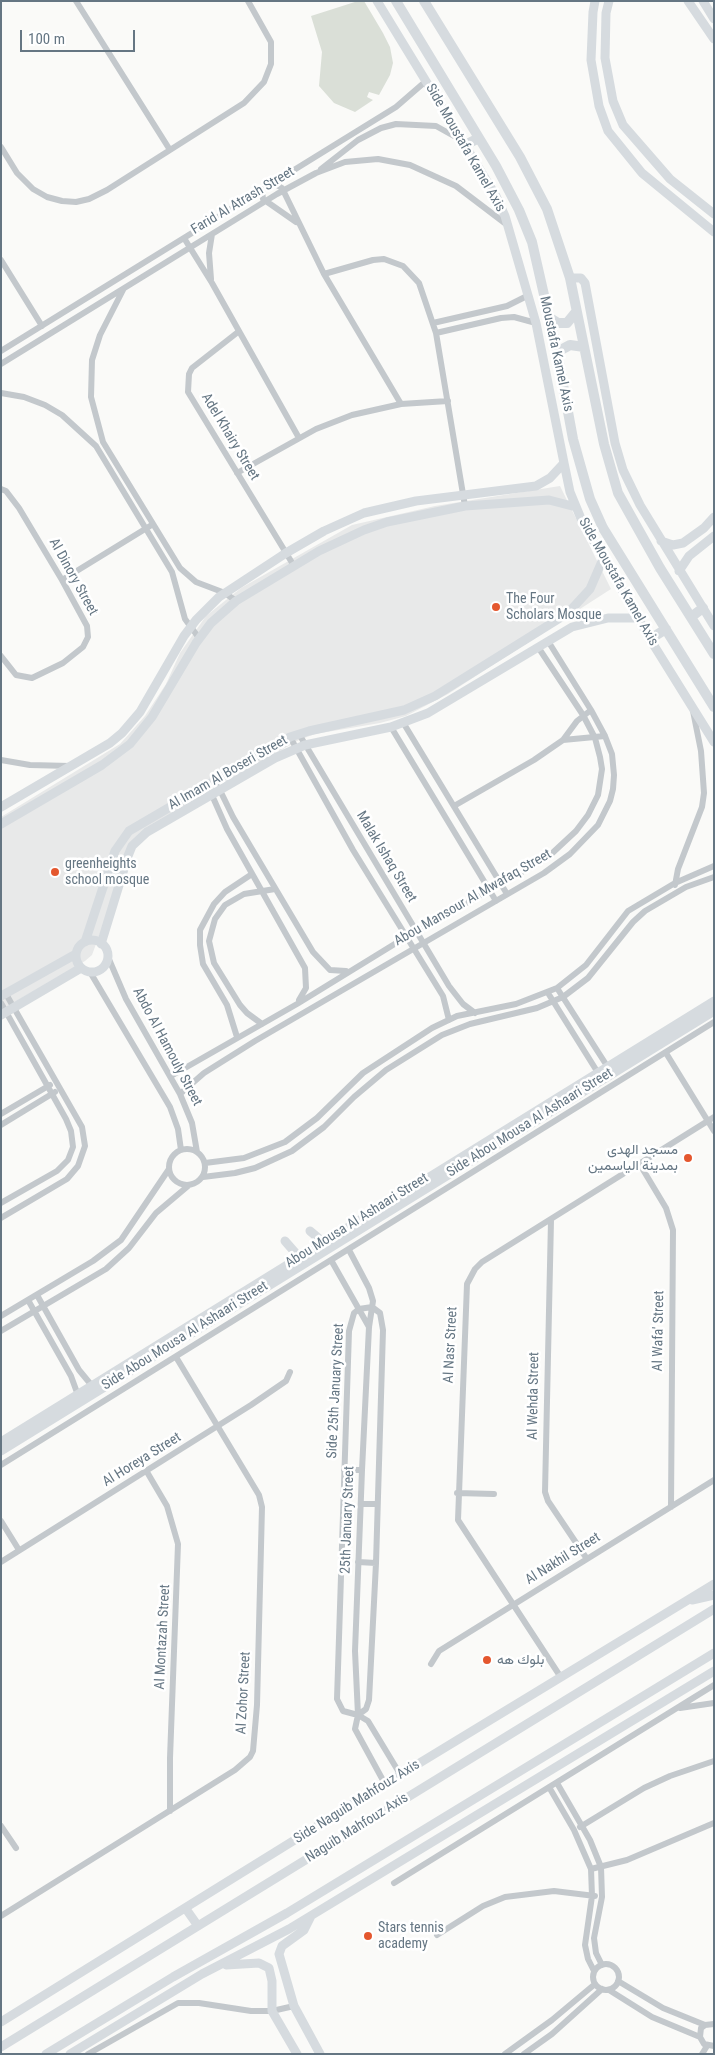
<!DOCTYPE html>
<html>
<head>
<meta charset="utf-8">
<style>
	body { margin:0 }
	#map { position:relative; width:715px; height:2055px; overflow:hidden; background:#fafaf8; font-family:"Roboto Condensed",sans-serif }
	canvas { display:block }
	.frame { position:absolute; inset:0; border:2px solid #657683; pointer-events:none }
	.scale { position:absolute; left:20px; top:30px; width:115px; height:22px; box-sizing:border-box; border:2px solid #657683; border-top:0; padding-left:6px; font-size:15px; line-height:18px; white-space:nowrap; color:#657683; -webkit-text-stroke:4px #fff; paint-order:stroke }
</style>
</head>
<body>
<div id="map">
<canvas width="715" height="2055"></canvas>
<div class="frame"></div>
<div class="scale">100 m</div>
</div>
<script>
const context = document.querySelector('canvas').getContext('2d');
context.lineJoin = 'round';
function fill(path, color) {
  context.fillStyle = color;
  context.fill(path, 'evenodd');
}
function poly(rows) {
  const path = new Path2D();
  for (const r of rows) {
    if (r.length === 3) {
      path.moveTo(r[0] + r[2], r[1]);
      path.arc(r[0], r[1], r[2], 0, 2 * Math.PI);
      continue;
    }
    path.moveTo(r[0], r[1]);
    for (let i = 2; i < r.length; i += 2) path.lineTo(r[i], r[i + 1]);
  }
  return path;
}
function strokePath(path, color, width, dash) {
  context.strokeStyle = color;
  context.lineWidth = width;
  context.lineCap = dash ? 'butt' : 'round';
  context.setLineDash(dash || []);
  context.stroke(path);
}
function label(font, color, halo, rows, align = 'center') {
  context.font = font + ' "Roboto Condensed",Vazirmatn,sans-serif';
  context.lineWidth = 5;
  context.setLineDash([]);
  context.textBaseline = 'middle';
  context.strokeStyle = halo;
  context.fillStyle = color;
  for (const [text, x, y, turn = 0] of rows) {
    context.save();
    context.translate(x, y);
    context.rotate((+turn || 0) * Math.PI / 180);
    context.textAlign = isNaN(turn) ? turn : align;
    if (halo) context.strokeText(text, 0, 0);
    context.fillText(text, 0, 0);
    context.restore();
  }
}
fill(poly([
	[560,486,611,589,448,694,406,716,380,723,315,734,299,740,147,827,135,838,92,955,85,961,1,1010,1,817,120,744,145,716,166,684,180,653,206,616,241,588,352,525,435,506]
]), '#e8e9e9');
fill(poly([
	[358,1,364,1,383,33,390,47,393,63,390,75,379,95,369,92,367,97,373,100,355,112,334,103,319,86,322,52,311,16]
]), '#dadfd7');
strokePath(poly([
	[76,1,170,150],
	[1,147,17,173,33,189,47,197,62,201,76,202,89,199,107,190,244,103,264,82,271,64,271,42,248,1],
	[321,169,358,140,381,128,396,124,436,126,461,140],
	[273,183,282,188,324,274,401,404],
	[262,190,263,199,296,222],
	[184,238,212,283,299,438],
	[1,260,42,326],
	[324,274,373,260,384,259,403,266,419,283,436,333,465,506],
	[211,279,209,253,212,234],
	[123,290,100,335,92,360,91,397,103,442,180,568,196,582,225,593,236,601],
	[433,323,507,306,529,295],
	[238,332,192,368,189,374,188,392,294,566],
	[436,333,501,318,514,317,536,323],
	[1,351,396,107,426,81],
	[1,364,277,194,316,173,345,162,378,159,410,165,456,186,506,224],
	[1,393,24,397,45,405,62,415,96,446,172,572,185,619,199,638],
	[237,473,316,429,352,415,401,404,448,401],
	[1,489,6,491,19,508,62,580,87,626,88,637,83,647,63,663,32,678,16,675,1,656],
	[62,580,150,526],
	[404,724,507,894],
	[391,727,496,901],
	[299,734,449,986,463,1004,475,1013],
	[290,737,353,850,443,996,449,1020],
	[563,740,605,736],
	[1,760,30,765,70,766],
	[215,780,233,817,313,952,330,970,346,971],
	[207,784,227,829,305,968,306,988,299,1000],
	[454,806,534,760,563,740,577,721,591,710],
	[675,885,678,869,702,807,704,793,701,751,693,711],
	[108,957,126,999,180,1094,192,1123,197,1152],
	[90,972,170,1107,178,1129,181,1150],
	[557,988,609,1069],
	[548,993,600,1076],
	[1,1003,66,1119,71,1131,73,1147,68,1160,57,1171,1,1203],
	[262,1024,247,1013,240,1005,214,963,209,941,215,919,225,905,244,894,275,889],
	[237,1037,227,1005,203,964,200,945,200,930,214,904,225,892,252,874],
	[666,1053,714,1131],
	[171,1076,297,1004,406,937,547,858,576,831,588,815,598,795,602,769,600,757,595,738,583,715,538,647],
	[180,1094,204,1073,255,1041,544,873,570,854,598,825,610,801,613,789,614,775,612,754,605,736,591,710,548,641],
	[1,1114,50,1085],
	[1,1125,55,1092],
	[187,1167,18],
	[205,1163,244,1158,285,1142,317,1118,363,1073,432,1028,457,1016,516,1004,557,988,586,965,628,911,675,883,714,866],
	[639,1163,666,1208,673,1230,671,1507],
	[203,1177,235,1173,255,1168,292,1151,324,1127,354,1097,386,1070,442,1035,470,1024,537,1008,563,997,588,978,633,922,645,911,686,887,714,877],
	[1,1218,67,1179,78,1166,85,1146,82,1127,6,994],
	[551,1220,545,1492,548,1501,587,1559],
	[349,1250,369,1288,373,1301,369,1327,362,1470,355,1651,358,1715,355,1729,385,1784],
	[331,1260,369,1327],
	[37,1295,79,1370,93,1387],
	[28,1300,71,1376,79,1398],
	[1,1316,93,1261,121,1240,169,1169],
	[1,1331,106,1269,129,1248,156,1213,188,1186],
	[1,1465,714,1022],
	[344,1470,362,1470],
	[147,1472,167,1506,178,1544,170,1758,170,1811],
	[457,1493,494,1494],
	[361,1504,377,1504],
	[1,1521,19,1550],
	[1,1562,251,1405,286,1381,290,1372],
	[358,1562,376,1563],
	[431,1664,439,1651,714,1480],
	[560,1676,458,1520,467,1284,475,1269,482,1262,714,1117],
	[680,1708,714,1703],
	[358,1715,366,1709,369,1700,376,1563,383,1330,380,1313,372,1307,359,1309,354,1313,349,1331,337,1699,343,1711,358,1715,368,1721,400,1774],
	[557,1783,590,1840,601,1867,602,1897,594,1938,596,1953,602,1965],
	[549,1787,574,1830,591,1869,592,1896,585,1945,588,1959,594,1971],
	[1,1826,16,1848],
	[580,1827,644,1788,670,1776,714,1761],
	[591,1869,627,1860,714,1823],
	[394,1883,714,1685],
	[1,1916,235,1770,250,1757,253,1751,257,1705,262,1507,259,1495,176,1357],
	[437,1935,483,1906,505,1897,554,1891,595,1896],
	[606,1977,13],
	[618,1981,663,2008,705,2025],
	[609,1990,652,2017,700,2037],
	[714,2024,705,2025,701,2028,700,2037,704,2044,714,2046],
	[88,2054,178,2003,199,2003,251,2011,272,2011,294,2006],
	[505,2054,552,2020,595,1984],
	[524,2054,552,2034,602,1989],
	[702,2054,707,2046]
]), '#c3c8cc', 6);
strokePath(poly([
	[377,1,496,196,505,216,536,323,564,463,570,492,582,521,650,639,714,742],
	[595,1,593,12,591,60,599,106,608,131,642,173,714,232],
	[609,1,606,13,605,58,613,101,623,125,670,179,714,214],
	[688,1,714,39],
	[703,1,714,19],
	[570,278,581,278,585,283,615,443,623,470,640,505,714,626],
	[661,541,673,545,683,543,704,528,714,517],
	[679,571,689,556,714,536],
	[1,807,110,743,122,733,140,712,184,636,196,620,219,597,286,553,324,531,364,513,416,501,536,486,550,478,564,463],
	[1,824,102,765,130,744,152,717,196,643,211,623,236,601,319,551,364,530,387,522,465,506,549,500,576,507],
	[92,956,16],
	[85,942,115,851,129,831,290,737,309,731,404,710,435,696,568,613,590,589,603,559],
	[101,944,128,856,132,846,147,832,275,758,305,745,391,727,428,713,572,627,608,618,637,618],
	[1,996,76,954],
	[1,1015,81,968],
	[310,1231,323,1242],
	[285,1241,299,1257],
	[1,1442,714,1001],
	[1,1451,714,1011],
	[692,1600,714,1595],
	[186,1909,198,1926],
	[311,1916,304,1930,282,1946,279,1954,294,2006,320,2054],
	[226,1965,259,1963,269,1968,272,1981,272,2011,297,2054],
	[1,2022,385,1784,714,1584],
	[1,2047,714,1609],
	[46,2054,173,1977,287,1913,714,1653],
	[70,2054,202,1974,289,1929,714,1671]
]), '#d6dbdf', 9);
strokePath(poly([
	[396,1,496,166,519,210,532,242,557,352,573,439,590,499,603,528,714,707],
	[424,1,520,157,547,209,570,278,604,444,618,493,660,568,714,654],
	[465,145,479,138],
	[550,318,558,323,567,323,576,312],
	[557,352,570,345,584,347],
	[691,617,703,608],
	[650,639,666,629]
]), '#d6dbdf', 10);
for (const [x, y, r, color] of [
	[496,607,5,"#e4572e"],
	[55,872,5,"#e4572e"],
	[688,1158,5,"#e4572e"],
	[487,1660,5,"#e4572e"],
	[368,1936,5,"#e4572e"]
]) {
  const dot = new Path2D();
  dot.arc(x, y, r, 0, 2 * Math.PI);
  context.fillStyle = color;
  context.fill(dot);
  strokePath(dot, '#fff', 2);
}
label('14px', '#657683', '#fff', [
	["Side Moustafa Kamel Axis",465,148,60],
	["Farid Al Atrash Street",243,201,-31],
	["Moustafa Kamel Axis",556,354,78],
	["Adel Khairy Street",230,437,59],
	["Al Dinory Street",73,577,61],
	["Side Moustafa Kamel Axis",618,582,60],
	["Al Imam Al Boseri Street",228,773,-30],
	["Malak Ishaq Street",386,857,59],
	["Abou Mansour Al Mwafaq Street",473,898,-30],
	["Abdo Al Hamouly Street",167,1047,62],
	["Side Abou Mousa Al Ashaari Street",530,1123,-32],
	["Abou Mousa Al Ashaari Street",357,1221,-32],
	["Al Wafa' Street",659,1331,-89],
	["Side Abou Mousa Al Ashaari Street",185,1336,-32],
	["Al Nasr Street",451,1345,-87],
	["Side 25th January Street",336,1391,-87],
	["Al Wehda Street",534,1396,-89],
	["Al Horeya Street",142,1460,-32],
	["25th January Street",348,1520,-88],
	["Al Nakhil Street",563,1559,-32],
	["Al Montazah Street",163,1637,-87],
	["Al Zohor Street",244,1693,-87],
	["Side Naguib Mahfouz Axis",357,1802,-32],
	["Naguib Mahfouz Axis",357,1828,-32]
]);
label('14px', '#657683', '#fff', [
	["The Four",506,599],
	["Scholars Mosque",506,615],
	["greenheights",65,864],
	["school mosque",65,880],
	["مسجد الهدى",678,1150,"right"],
	["بمدينة الياسمين",678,1166,"right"],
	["بلوك هه",497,1660],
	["Stars tennis",378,1928],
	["academy",378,1944]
], 'left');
</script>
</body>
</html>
